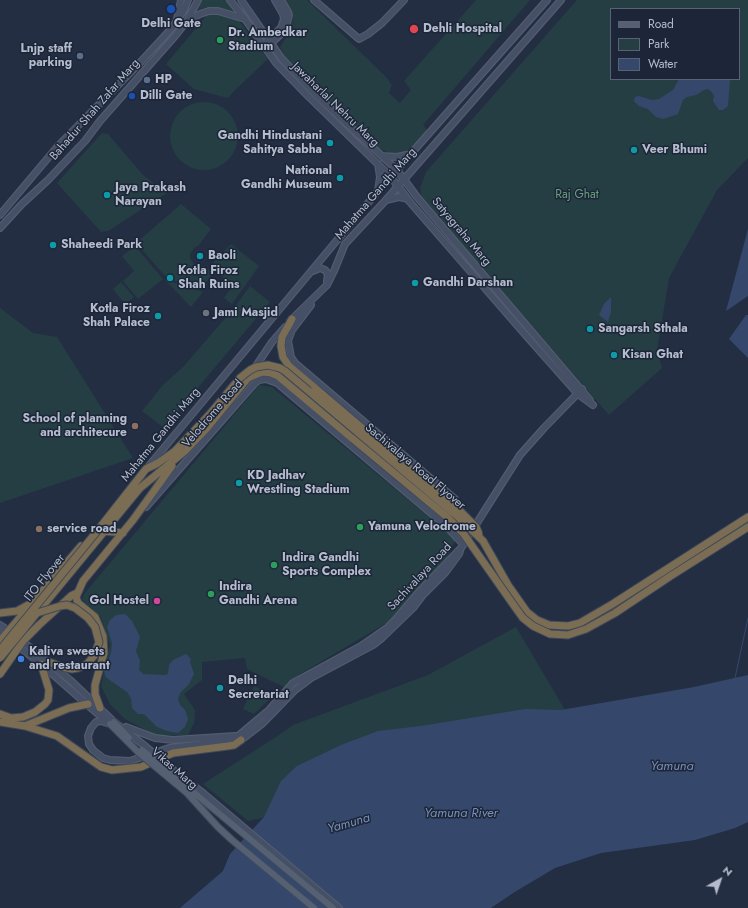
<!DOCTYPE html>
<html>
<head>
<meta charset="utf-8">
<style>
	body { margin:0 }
	#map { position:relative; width:748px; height:908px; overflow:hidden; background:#232e43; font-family:Jost,sans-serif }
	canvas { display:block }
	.legend { position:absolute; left:610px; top:8px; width:130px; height:72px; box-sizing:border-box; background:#1c2638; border:1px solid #596274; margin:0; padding:5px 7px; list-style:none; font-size:12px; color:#b4bccd }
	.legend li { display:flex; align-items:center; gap:8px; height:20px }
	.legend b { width:20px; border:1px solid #596274 }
	.north { position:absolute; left:700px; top:860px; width:40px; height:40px; -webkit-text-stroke:3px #1c2638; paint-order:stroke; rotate:40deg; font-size:11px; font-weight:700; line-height:16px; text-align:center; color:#b4bccd }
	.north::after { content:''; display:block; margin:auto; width:14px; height:18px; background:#b4bccd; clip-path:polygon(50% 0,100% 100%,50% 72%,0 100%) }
</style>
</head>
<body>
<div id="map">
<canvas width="748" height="908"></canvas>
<ul class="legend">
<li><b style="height:5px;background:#556073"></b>Road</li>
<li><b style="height:11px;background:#253e44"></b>Park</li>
<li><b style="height:11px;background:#35486c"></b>Water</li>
</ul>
<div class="north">N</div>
</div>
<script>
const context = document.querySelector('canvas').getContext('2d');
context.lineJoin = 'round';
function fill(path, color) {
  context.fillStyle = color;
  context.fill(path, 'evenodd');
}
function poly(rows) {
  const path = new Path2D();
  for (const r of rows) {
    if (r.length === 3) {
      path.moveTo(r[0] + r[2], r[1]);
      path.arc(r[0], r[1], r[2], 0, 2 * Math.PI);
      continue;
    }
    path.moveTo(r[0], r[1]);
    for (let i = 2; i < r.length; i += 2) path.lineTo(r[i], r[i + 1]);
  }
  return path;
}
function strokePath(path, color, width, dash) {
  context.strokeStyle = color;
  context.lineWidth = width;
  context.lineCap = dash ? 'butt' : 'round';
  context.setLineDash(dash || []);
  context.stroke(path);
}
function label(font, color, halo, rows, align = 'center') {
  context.font = font + ' Jost,sans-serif';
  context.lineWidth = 3;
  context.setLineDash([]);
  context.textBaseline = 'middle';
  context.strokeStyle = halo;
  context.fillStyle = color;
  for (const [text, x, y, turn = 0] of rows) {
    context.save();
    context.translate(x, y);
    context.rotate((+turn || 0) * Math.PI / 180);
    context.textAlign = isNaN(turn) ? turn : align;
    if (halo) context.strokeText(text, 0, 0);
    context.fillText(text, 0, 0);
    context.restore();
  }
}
fill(poly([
	[202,0,229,0,233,6,233,13,216,7,204,8,196,10],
	[284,0,307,0,386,77,392,85,389,93,400,103,411,90,404,81,476,0,530,0,423,125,428,131,415,145,405,152,395,155,384,151,374,144,317,93,289,64,280,47,291,30,293,18,287,4],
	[577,0,748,0,748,158,717,190,669,278,657,350,662,368,609,415,422,200,420,188,426,172],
	[611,9,739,9,739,79,611,79],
	[211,13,232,17,239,21,268,59,233,92,228,98,194,89,166,64,207,15],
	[204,136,34],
	[102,133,108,134,143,175,167,193,108,231,101,232,57,183],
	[181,204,211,229,198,246,194,248,190,254,190,258,194,264,200,267,204,266,213,273,202,288,178,282,166,277,136,243],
	[231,244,259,266,232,304,224,298,233,285,209,267],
	[135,246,163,279,138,299,123,281,134,271,122,256],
	[164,279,178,284,192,287,203,292,191,307],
	[121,282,134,297,125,304,113,289],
	[250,286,270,302,164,428,142,411,163,385,183,367,234,308],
	[0,308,33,333,57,337,133,458,0,503],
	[259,385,272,387,446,531,455,541,446,559,390,621,300,674,284,687,247,669,245,658,202,662,202,680,184,694,195,710,194,723,188,735,155,735,125,719,110,704,101,686,110,645,101,617,82,599,84,594],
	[516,627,578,732,381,792,248,821,203,784,282,733,293,725,428,675],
	[254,686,274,695,254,714,243,709]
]), '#253e44');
fill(poly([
	[679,79,730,79,728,106,723,110,719,110,713,101,714,96,711,91,708,89,704,90,696,95,687,97,683,100,678,114,663,119,656,117,648,109,639,106,634,101,635,97,639,96,652,100,659,99,673,90],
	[748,228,748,296,726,311,748,229],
	[611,297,611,312,608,322,599,315,604,304],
	[746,315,748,315,748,358,729,339],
	[125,614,132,621,140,637,136,651,140,661,139,670,143,674,165,675,168,674,169,665,173,660,186,654,191,659,190,662,194,674,189,684,180,693,178,699,180,705,185,710,188,719,185,727,178,733,167,731,157,727,144,714,138,714,132,708,131,698,127,692,111,681,106,677,104,671,111,653,112,643,107,627,110,620,116,615],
	[748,675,748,822,735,828,695,840,601,853,555,868,513,893,491,908,180,908,223,871,230,854,264,817,281,781,297,766,341,745,378,731,421,726,525,709,561,710,694,687]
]), '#35486c');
strokePath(poly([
	[735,678,748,618]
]), '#35486c', 1);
const secondary = poly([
	[230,0,245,19,276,63,307,95,391,177,409,201,529,339,578,394,593,405],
	[241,0,282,59,316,95,397,170,417,197,590,400],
	[314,0,359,39,368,34,382,23,404,0],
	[177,19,181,0],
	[187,21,200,14,209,11,218,11,245,19],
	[266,42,281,28,284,19,283,14,275,0],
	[268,46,281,34,287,24,289,15,288,12,281,0],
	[382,156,397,157,411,154],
	[378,164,380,177,378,191],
	[386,200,399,197,404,198,407,199],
	[0,215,58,146,136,67,172,28,184,10,188,0],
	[0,228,22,204,48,180,85,141,100,121,175,36,187,21,198,0],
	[313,271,320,268,325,270,328,274,327,281],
	[311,305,292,330,288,341,291,357,295,363,455,499,457,504,457,511],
	[290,321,327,285,334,271,345,244,386,200,561,0],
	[254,369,272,342,285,327],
	[148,467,378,191,547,0],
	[146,507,254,384,259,380,266,379,277,383,445,525,463,544],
	[0,625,11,632],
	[0,632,41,664,107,722],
	[21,640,70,680,114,722,145,746],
	[110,724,101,721,96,722,91,728,88,736,89,744,93,750,103,758,110,760,130,761,169,748,227,741,238,736,269,710,293,683,361,646,387,628,395,620,418,593,461,548,520,455,544,428,582,389],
	[126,727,155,738,173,740,235,736],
	[241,740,263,723,295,690,311,678,373,645,382,638,413,608,422,596,445,573,459,554,461,548],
	[183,778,203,793,339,908]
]);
const primary = poly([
	[114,722,129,738],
	[110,724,139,753],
	[180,781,333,908],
	[175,783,187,793,218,827,232,840,314,908]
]);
const highway = poly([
	[292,319,282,337,281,346,283,357,289,366,315,388],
	[98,530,146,469,158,463,175,451,210,414],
	[104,531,123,533],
	[483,541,508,585,527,612,537,620,549,625,568,626,580,623,611,605,748,517],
	[0,613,17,611,28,605],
	[37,613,140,488,185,451,207,428,248,378,257,374,264,372,271,373,278,376,353,439],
	[615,613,669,577,748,527],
	[0,641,81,546],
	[49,662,62,667],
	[0,674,23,641,39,625,71,596,77,593],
	[100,708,95,694,95,685,104,653,103,636,95,617,78,603,76,597,83,581,133,520,172,466],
	[0,714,11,718,23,717,35,712,45,704,48,700,49,690,41,664],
	[0,722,25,726,69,708,88,704],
	[25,726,57,736,101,767,112,770,141,767,173,753,228,746,234,745,241,740]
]);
strokePath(secondary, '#525c6d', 8);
strokePath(primary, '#414a5c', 8);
strokePath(highway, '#3f495a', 9);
strokePath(secondary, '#454f66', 5.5);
strokePath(primary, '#556073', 6);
strokePath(highway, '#7a6d54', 7);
const secondaryBridge = poly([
	[145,746,183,778]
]);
const primaryBridge = poly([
	[142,750,180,781],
	[139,753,175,783]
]);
const highwayBridge = poly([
	[315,388,462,513,476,527,479,534],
	[210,414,240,378,250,370,256,367,268,365,280,368,285,371,457,516,483,541],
	[353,439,447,517,463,533,515,607,523,618,533,626,550,634,568,635,586,629,615,613],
	[0,650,98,530],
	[0,658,37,613,60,606,67,605,75,608,88,618,95,627,99,642,94,656,87,664,78,668,72,669,62,667]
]);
strokePath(secondaryBridge, '#525c6d', 8, []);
strokePath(primaryBridge, '#414a5c', 8, []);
strokePath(highwayBridge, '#3f495a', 9, []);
strokePath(secondaryBridge, '#454f66', 5.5);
strokePath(primaryBridge, '#556073', 6);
strokePath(highwayBridge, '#7a6d54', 7);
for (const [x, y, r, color] of [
	[171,9,5,"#1a4fb4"],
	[414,29,5,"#e0444e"],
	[220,40,4,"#2e9e5b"],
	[80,56,4,"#5c6f8a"],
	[147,80,4,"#5c6f8a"],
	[132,96,4,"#1a4fb4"],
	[330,143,4,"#0f9aa8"],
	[634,150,4,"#0f9aa8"],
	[340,178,4,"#0f9aa8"],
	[107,195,4,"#0f9aa8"],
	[53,245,4,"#0f9aa8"],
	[200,256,4,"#0f9aa8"],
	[170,278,4,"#0f9aa8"],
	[415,283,4,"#0f9aa8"],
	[206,313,4,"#6b7280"],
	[158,316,4,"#0f9aa8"],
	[590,329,4,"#0f9aa8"],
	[614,355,4,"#0f9aa8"],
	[135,426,4,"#8d6e63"],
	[239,483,4,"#0f9aa8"],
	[360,527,4,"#2e9e5b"],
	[39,529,4,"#8d6e63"],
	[274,565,4,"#2e9e5b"],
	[211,594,4,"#2e9e5b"],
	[157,601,4,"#d1479c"],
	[21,659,4,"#3f7fe0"],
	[220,688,4,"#0f9aa8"]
]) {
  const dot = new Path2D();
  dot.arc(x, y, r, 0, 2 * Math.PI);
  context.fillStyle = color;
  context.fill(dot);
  strokePath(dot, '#1c2638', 1.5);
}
label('bold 12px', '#b4bccd', '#1c2638', [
	["Delhi Gate",171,24,"center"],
	["Dehli Hospital",423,29],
	["Dr. Ambedkar",228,33],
	["Stadium",228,47],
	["Lnjp staff",72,49,"right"],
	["parking",72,63,"right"],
	["HP",155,80],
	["Dilli Gate",140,96],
	["Gandhi Hindustani",322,136,"right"],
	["Sahitya Sabha",322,150,"right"],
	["Veer Bhumi",642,150],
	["National",332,171,"right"],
	["Gandhi Museum",332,185,"right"],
	["Jaya Prakash",115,188],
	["Narayan",115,202],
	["Shaheedi Park",61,245],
	["Baoli",208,256],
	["Kotla Firoz",178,271],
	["Shah Ruins",178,285],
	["Gandhi Darshan",423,283],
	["Kotla Firoz",150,309,"right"],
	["Shah Palace",150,323,"right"],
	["Jami Masjid",214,313],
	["Sangarsh Sthala",598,329],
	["Kisan Ghat",622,355],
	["School of planning",127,419,"right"],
	["and architecure",127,433,"right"],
	["KD Jadhav",247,476],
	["Wrestling Stadium",247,490],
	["Yamuna Velodrome",368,527],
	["service road",47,529],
	["Indira Gandhi",282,558],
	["Sports Complex",282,572],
	["Indira",219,587],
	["Gandhi Arena",219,601],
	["Gol Hostel",149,601,"right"],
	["Kaliva sweets",29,652],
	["and restaurant",29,666],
	["Delhi",228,681],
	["Secretariat",228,695]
], 'left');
label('12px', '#b4bccd', '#1c2638', [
	["Jawaharlal Nehru Marg",335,105,44],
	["Bahadur Shah Zafar Marg",95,110,-49],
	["Mahatma Gandhi Marg",376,194,-49],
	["Satyagraha Marg",461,232,50],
	["Velodrome Road",213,414,-49],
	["Mahatma Gandhi Marg",161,435,-51],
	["Sachivalaya Road Flyover",415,467,40],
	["Sachivalaya Road",420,577,-47],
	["ITO Flyover",45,578,-51],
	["Vikas Marg",174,769,41]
]);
label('12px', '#69a07a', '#1c2638', [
	["Raj Ghat",577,195]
]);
label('italic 13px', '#798fb7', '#1c2638', [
	["Yamuna",672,767],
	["Yamuna River",461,814],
	["Yamuna",349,824,-16]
]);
</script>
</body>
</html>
